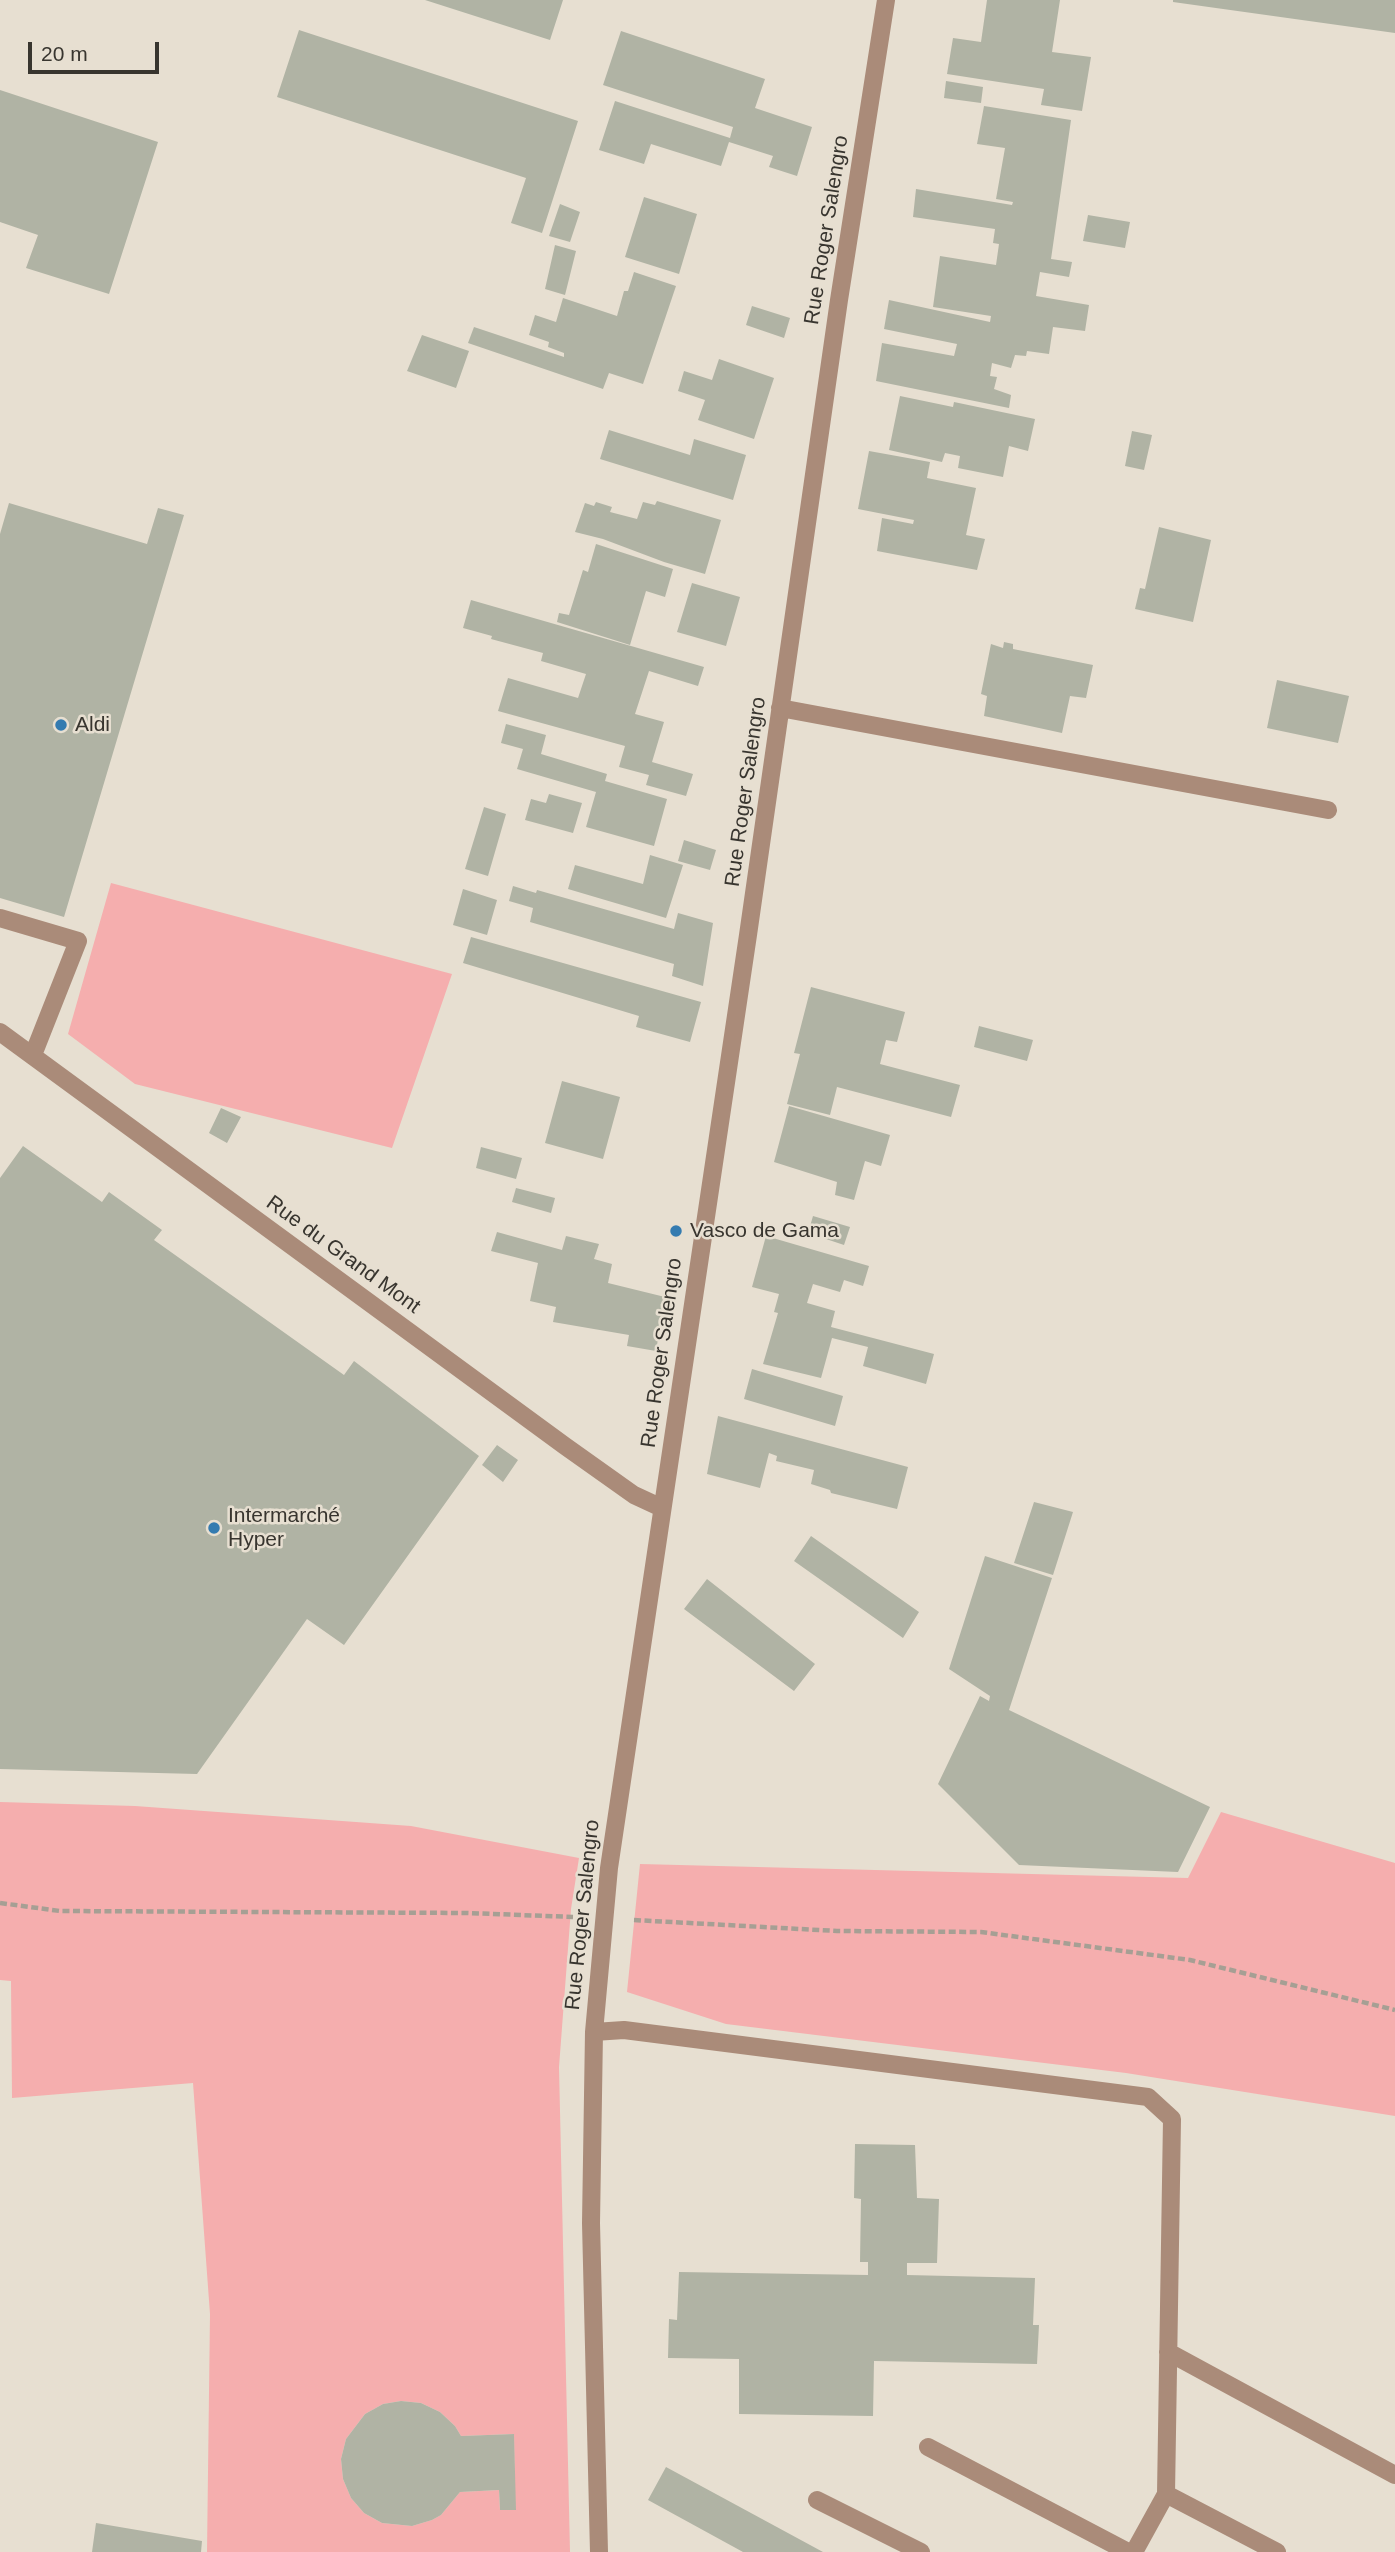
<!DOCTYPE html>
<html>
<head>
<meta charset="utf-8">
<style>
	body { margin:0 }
	#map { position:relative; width:1395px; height:2552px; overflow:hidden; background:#e7dfd1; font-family:Helvetica,sans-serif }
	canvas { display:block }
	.scale { position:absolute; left:28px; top:42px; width:131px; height:32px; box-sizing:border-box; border:4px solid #38352f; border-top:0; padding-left:9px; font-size:21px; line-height:24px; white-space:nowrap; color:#38352f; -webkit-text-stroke:5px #e7dfd1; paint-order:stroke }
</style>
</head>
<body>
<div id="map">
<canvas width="1395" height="2552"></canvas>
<div class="scale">20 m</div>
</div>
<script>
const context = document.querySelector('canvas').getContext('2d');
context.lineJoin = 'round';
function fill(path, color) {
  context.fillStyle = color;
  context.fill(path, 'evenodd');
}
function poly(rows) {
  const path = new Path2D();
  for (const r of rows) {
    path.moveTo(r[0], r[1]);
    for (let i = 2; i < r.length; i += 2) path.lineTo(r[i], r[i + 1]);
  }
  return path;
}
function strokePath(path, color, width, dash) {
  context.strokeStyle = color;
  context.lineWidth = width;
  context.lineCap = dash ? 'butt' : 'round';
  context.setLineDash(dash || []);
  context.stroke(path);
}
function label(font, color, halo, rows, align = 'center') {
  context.font = font + ' Helvetica,sans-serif';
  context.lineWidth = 5;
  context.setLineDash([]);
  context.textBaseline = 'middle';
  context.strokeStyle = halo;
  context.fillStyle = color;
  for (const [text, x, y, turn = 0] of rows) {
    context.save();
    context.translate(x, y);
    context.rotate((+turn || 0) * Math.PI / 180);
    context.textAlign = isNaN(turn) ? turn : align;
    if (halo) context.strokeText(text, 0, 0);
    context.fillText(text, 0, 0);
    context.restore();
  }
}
fill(poly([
	[111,883,452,974,392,1148,135,1084,68,1034],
	[0,1802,135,1806,411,1826,579,1858,571,1909,559,2067,570,2552,207,2552,210,2314,193,2083,12,2098,11,1981,0,1980],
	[401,2401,421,2403,440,2412,455,2426,461,2436,514,2434,515,2510,500,2510,499,2490,460,2492,441,2515,432,2520,412,2526,382,2523,364,2513,351,2498,343,2479,341,2459,346,2439,365,2414,383,2404],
	[1221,1812,1395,1863,1395,2116,1126,2073,726,2024,627,1992,640,1864,1188,1878]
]), '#f5aeae');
fill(poly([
	[425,0,563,0,550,40],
	[987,0,1060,0,1052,52,1091,57,1082,111,1041,105,1044,89,947,74,953,38,981,42],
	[1173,0,1395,0,1395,33,1173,2],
	[299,30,578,121,542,233,511,223,526,178,277,97],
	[621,31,765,79,755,108,812,127,797,176,769,167,773,156,729,142,721,166,651,144,644,164,599,150,615,101,730,138,733,127,603,85],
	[946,81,983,87,981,103,944,98],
	[0,90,158,142,109,294,26,268,38,235,0,222],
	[984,106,1071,120,1051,259,1072,262,1069,277,1040,272,1036,296,1089,305,1085,331,1053,327,1049,354,1027,351,1026,356,1015,355,1011,368,992,363,990,376,997,377,994,389,1011,395,1009,408,876,381,882,343,954,356,957,344,884,329,889,300,990,322,991,316,933,307,940,256,996,265,999,244,993,243,995,229,913,217,916,189,1012,205,1013,202,996,199,1005,148,977,144],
	[644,197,697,214,679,274,625,257],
	[560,204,580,212,570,242,549,236],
	[1088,215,1130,222,1125,248,1083,241],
	[555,245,576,251,565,295,545,289],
	[634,272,676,286,643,384,609,373,603,389,468,343,474,327,564,357,564,353,548,347,549,342,529,335,535,315,556,322,563,298,617,316,624,291,628,291],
	[752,306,790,318,784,338,746,325],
	[422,335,469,351,456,388,407,371],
	[719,359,774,378,754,439,698,420,705,400,678,391,684,371,712,380],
	[900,396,953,407,954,402,1035,419,1028,451,1009,446,1003,477,958,468,960,456,945,453,942,462,889,450],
	[609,430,690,455,694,439,746,455,733,500,600,459],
	[1132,431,1152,435,1144,470,1125,466],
	[869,451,930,462,927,478,976,488,966,535,985,539,977,570,877,551,882,518,913,524,914,520,858,509],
	[657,501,721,520,705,574,664,562,603,539,575,532,585,503,594,506,596,502,612,507,610,512,637,519,643,502,655,505],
	[9,503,147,544,158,508,184,515,64,917,0,898,0,534],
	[1159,527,1211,540,1193,622,1135,609,1140,588,1145,589],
	[596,544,673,569,665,597,646,591,630,645,557,622,559,613,569,615,583,570,588,572],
	[692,583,740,597,726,646,677,632],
	[471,600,704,667,698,686,649,671,635,714,664,722,652,762,693,774,686,796,646,785,649,775,619,767,625,746,498,711,508,678,578,698,586,674,541,661,543,653,491,639,492,636,463,628],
	[1004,642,1013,644,1013,649,1093,665,1086,698,1070,696,1062,733,984,716,987,696,981,694,991,644,1003,648],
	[1277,680,1349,696,1338,743,1267,728],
	[506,724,546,735,541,754,607,774,605,781,667,799,654,846,586,827,596,792,517,769,523,749,501,743],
	[549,794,582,803,573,833,525,820,531,799,546,803],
	[484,807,506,814,488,876,465,869],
	[684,840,716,850,710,870,678,861],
	[650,855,683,865,666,918,568,889,575,865,643,884],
	[513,886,536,893,537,890,674,929,678,913,713,923,703,986,672,976,674,964,530,922,533,908,509,901],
	[463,889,497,900,487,935,453,925],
	[471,937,701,1002,690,1042,636,1027,639,1016,463,963],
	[811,987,905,1012,897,1042,886,1040,880,1064,960,1085,951,1117,837,1087,830,1115,787,1104,800,1054,794,1053],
	[979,1026,1033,1040,1027,1061,974,1047],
	[562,1081,620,1097,603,1159,545,1143],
	[789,1106,890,1135,881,1166,865,1161,854,1200,835,1195,837,1182,774,1162],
	[221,1108,241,1117,227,1143,209,1133],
	[23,1146,102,1202,109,1192,162,1230,154,1240,344,1375,354,1361,479,1456,344,1645,307,1619,197,1774,0,1769,0,1178],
	[481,1147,522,1158,516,1179,476,1168],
	[516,1188,555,1198,551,1213,512,1202],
	[813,1216,850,1227,844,1245,808,1233],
	[497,1232,562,1250,566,1236,599,1244,594,1259,612,1264,608,1283,665,1297,656,1351,627,1346,629,1335,553,1322,556,1307,530,1301,538,1263,491,1251],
	[766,1236,869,1266,863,1286,844,1280,840,1292,813,1284,807,1303,835,1311,831,1327,934,1354,926,1384,863,1366,868,1347,832,1338,821,1378,763,1364,778,1313,774,1312,779,1294,752,1287],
	[752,1369,843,1396,835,1426,744,1399],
	[718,1416,908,1467,897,1509,831,1493,830,1490,811,1484,814,1470,776,1461,777,1456,769,1453,760,1488,707,1474],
	[497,1445,518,1460,503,1482,482,1465],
	[1034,1502,1073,1512,1053,1575,1014,1563],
	[811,1536,919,1612,903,1638,794,1561],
	[985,1556,1052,1578,1009,1710,1210,1807,1178,1872,1019,1865,938,1784,980,1696,989,1701,990,1696,949,1669],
	[707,1579,815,1664,794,1691,684,1609],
	[855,2144,915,2145,917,2198,939,2199,937,2263,907,2263,907,2275,1035,2278,1033,2325,1039,2325,1037,2364,874,2361,873,2416,739,2414,739,2359,668,2358,669,2319,677,2320,679,2272,868,2275,868,2262,860,2262,861,2199,854,2198],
	[401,2401,421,2403,440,2412,455,2426,461,2436,514,2434,516,2510,500,2510,499,2490,460,2492,441,2515,432,2520,412,2526,382,2523,364,2513,351,2498,343,2479,341,2459,346,2439,365,2414,383,2404],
	[666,2467,823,2552,743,2552,648,2500],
	[96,2523,202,2541,201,2552,92,2552]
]), '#b0b3a4');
strokePath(poly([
	[0,1903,60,1911,468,1913,573,1917],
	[634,1920,837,1931,981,1932,1190,1960,1395,2010]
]), '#a69f94', 4.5, [7, 3.5]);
strokePath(poly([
	[780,708,1328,810],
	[0,918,78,941,33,1055],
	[0,1032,565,1446,634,1495,662,1508],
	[594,2032,624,2030,1148,2097,1172,2119,1166,2494,1134,2552],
	[1168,2352,1395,2475],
	[928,2447,1128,2552],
	[1166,2494,1277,2552],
	[817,2500,921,2552],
	[599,2552,591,2223,594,2032,609,1868,748,935,839,300,886,0]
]), '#aa8b79', 18);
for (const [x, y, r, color] of [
	[61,725,7,"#347bb0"],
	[676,1231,7,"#347bb0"],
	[214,1528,7,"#347bb0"]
]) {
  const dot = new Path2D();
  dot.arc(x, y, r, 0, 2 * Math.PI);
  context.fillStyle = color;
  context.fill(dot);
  strokePath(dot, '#e7dfd1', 2.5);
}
label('21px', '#38352f', '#e7dfd1', [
	["Rue Roger Salengro",827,230,-81],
	["Rue Roger Salengro",746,792,-82],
	["Rue du Grand Mont",343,1255,36],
	["Rue Roger Salengro",662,1353,-82],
	["Rue Roger Salengro",583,1915,-84]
]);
label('21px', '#38352f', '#e7dfd1', [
	["Aldi",75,725],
	["Vasco de Gama",690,1231],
	["Intermarché",228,1516],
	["Hyper",228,1540]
], 'left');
</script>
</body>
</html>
